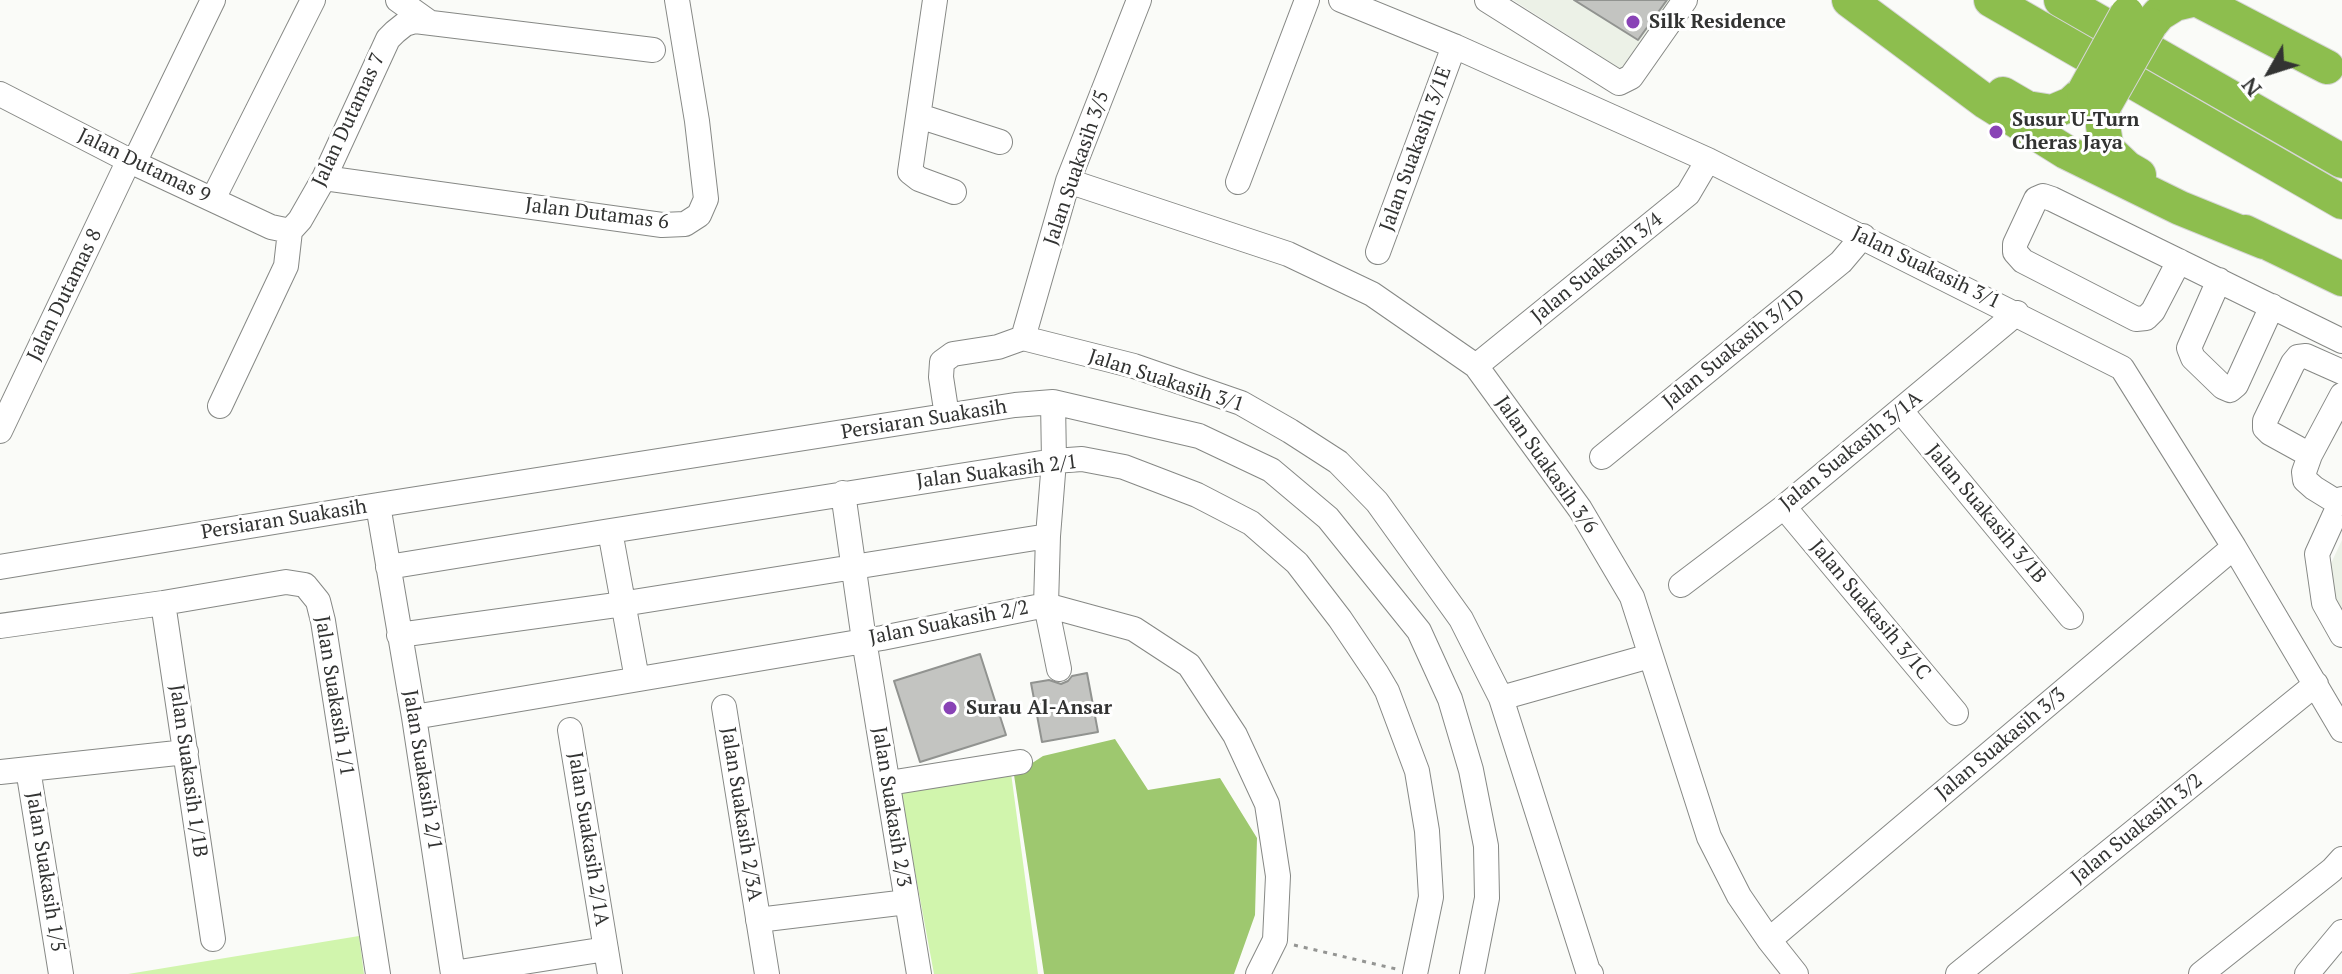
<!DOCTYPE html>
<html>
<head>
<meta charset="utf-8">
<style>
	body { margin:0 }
	#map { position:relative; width:2342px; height:974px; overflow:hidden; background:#fafbf8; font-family:"PT Serif",serif }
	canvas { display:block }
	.north { position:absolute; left:2230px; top:32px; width:80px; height:80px; -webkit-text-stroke:6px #fff; paint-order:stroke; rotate:231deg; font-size:22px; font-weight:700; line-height:32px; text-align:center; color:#323332 }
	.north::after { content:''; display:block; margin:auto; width:28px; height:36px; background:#323332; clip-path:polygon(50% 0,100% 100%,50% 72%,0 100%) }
</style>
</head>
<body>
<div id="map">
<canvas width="2342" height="974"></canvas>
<div class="north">N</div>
</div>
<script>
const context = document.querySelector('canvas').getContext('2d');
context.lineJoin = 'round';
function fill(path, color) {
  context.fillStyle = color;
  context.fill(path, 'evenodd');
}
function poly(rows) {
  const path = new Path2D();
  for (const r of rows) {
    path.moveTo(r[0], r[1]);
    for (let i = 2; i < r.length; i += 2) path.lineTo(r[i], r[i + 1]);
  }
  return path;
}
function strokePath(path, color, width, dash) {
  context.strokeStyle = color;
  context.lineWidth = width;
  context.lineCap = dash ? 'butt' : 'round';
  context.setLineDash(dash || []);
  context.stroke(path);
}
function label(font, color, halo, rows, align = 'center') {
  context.font = font + ' "PT Serif",serif';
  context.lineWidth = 6;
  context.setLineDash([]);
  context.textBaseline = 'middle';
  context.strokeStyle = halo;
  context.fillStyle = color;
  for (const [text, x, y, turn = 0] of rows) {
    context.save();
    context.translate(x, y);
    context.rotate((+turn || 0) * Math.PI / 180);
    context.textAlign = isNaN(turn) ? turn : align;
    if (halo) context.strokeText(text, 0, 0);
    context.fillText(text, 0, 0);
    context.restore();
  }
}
fill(poly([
	[1513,0,1681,0,1628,74],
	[2342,540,2342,627,2324,578]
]), '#ecf1e7');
fill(poly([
	[1011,773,1038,974,934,974,900,791],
	[359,936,364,974,128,974]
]), '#d1f5ad');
fill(poly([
	[1115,739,1148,790,1220,778,1257,838,1255,915,1234,974,1044,974,1014,775,1043,756]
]), '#9ec86f');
const building = poly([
	[1574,0,1667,0,1638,40,1574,0],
	[980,654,1006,735,920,762,894,681,980,654],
	[1087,673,1098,732,1042,742,1031,683,1049,680,1061,684,1068,681,1072,676,1087,673]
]);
fill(building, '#c3c4c1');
strokePath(building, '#919390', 2);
const minor = poly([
	[398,0,429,22],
	[935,0,910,172,919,179,954,192],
	[1341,0,1454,46,1708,160,2122,368,2234,547,2342,730],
	[1487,0,1619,83,1631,77,1685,0],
	[0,94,134,163,271,227,290,231],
	[919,116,1000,142],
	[134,163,213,0],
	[324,178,662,225,685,224,699,215,706,199,697,121,677,0],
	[1068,181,1288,254,1372,294,1476,366,1580,509,1632,597,1709,837,1739,896,1769,940,1796,974],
	[1238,182,1307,0],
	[213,199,313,0],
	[1378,252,1454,46],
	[2179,261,2153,311,2146,318,2136,319,2023,261,2015,252,2015,244,2036,199,2043,196,2052,199,2342,341],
	[2219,280,2189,348,2193,358,2223,387,2230,390,2236,385,2272,306],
	[1023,338,1068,181,1139,0],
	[1476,366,1688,194,1708,160],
	[1053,402,1054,461,1048,536,1046,605,1059,669],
	[220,406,286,266,290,231,300,220,324,178,388,39,395,32,405,24,415,21,653,50],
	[1901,411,2071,617],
	[947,416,941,377,942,362,953,354,998,347,1023,338,1134,366,1241,403,1290,431,1338,462,1377,502,1461,619,1501,698,1588,971,1591,974],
	[0,431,129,160],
	[2310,455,2342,395],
	[1602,457,1841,262,1863,236],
	[843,493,864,640,919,974],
	[2342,499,2317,554,2324,603,2342,635],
	[2340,504,2314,488,2305,480,2304,472,2310,455,2270,433,2265,428,2265,421,2293,363,2298,357,2306,356,2342,372],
	[378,505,414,717,453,974],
	[1784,507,1956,713],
	[610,531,1054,461,1082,459,1124,467,1197,495,1251,523,1297,563,1340,619,1377,674,1387,691,1417,771,1427,831,1431,897,1415,974],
	[0,567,378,505,1015,405,1053,402,1199,436,1271,470,1328,518,1419,631,1450,699,1471,770,1486,846,1487,898,1472,974],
	[388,567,610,531,637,679],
	[1681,585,1784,507,2017,313],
	[163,603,213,939],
	[0,626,163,603,286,582,305,585,318,601,323,621,378,974],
	[399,635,609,606,1048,536],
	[1501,698,1650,656],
	[724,707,767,974],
	[414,717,882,638,1046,605,1134,629,1189,665,1235,735,1267,804,1278,876,1275,940,1258,974],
	[570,730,610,974],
	[28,769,61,974],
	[0,772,186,752],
	[889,783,1020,762],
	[758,920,907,902],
	[1769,940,2234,547],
	[453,973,606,949],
	[1958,974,2316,684],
	[2201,974,2332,870,2342,859],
	[2307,974,2342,932]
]);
const highway = poly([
	[1849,0,1986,102,2066,152,2180,208,2264,242],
	[1991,0,2342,202],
	[2061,0,2342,161],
	[2198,0,2327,67],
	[2150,25,2159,14,2175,4,2192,0],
	[2003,94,2027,108,2052,112,2071,104,2084,92],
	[2104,106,2103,126,2107,149,2127,168,2139,175],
	[2245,232,2342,279]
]);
strokePath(minor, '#868885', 26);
strokePath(highway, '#d6d6d6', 36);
strokePath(poly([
	[1294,945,1396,969]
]), '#949593', 3, [4, 6]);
strokePath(minor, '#fff', 24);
strokePath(highway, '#8dbe4e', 34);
const highwayBridge = poly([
	[2084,92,2127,14],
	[2104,106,2150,25]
]);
strokePath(highwayBridge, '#d6d6d6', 36, []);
strokePath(highwayBridge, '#8dbe4e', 34);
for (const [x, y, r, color] of [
	[1633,22,8,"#8943b6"],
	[1996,132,8,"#8943b6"],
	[950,708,8,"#8943b6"]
]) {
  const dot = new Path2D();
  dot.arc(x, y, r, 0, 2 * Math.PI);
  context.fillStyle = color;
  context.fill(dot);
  strokePath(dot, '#fff', 3);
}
label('bold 20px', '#323332', '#fff', [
	["Silk Residence",1649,22],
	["Susur U-Turn",2012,120],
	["Cheras Jaya",2012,143],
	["Surau Al-Ansar",966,708]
], 'left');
label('20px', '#323332', '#fff', [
	["Jalan Dutamas 7",349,120,-65],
	["Jalan Suakasih 3/1E",1416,149,-70],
	["Jalan Dutamas 9",144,166,26],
	["Jalan Suakasih 3/5",1077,168,-71],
	["Jalan Dutamas 6",597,214,7],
	["Jalan Suakasih 3/4",1597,268,-39],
	["Jalan Suakasih 3/1",1926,268,26],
	["Jalan Dutamas 8",65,295,-64],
	["Jalan Suakasih 3/1D",1734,349,-39],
	["Jalan Suakasih 3/1",1166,381,18],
	["Persiaran Suakasih",924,420,-9],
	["Jalan Suakasih 3/1A",1851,451,-39],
	["Jalan Suakasih 3/6",1546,465,55],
	["Jalan Suakasih 2/1",997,472,-7],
	["Jalan Suakasih 3/1B",1986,514,50],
	["Persiaran Suakasih",284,520,-9],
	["Jalan Suakasih 3/1C",1870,610,50],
	["Jalan Suakasih 2/2",949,623,-11],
	["Jalan Suakasih 1/1",334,696,81],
	["Jalan Suakasih 3/3",2001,744,-40],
	["Jalan Suakasih 2/1",422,770,81],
	["Jalan Suakasih 1/1B",188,771,82],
	["Jalan Suakasih 2/3",891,807,81],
	["Jalan Suakasih 2/3A",741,814,81],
	["Jalan Suakasih 3/2",2137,829,-39],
	["Jalan Suakasih 2/1A",588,839,81],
	["Jalan Suakasih 1/5",45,872,81]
]);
</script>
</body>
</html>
